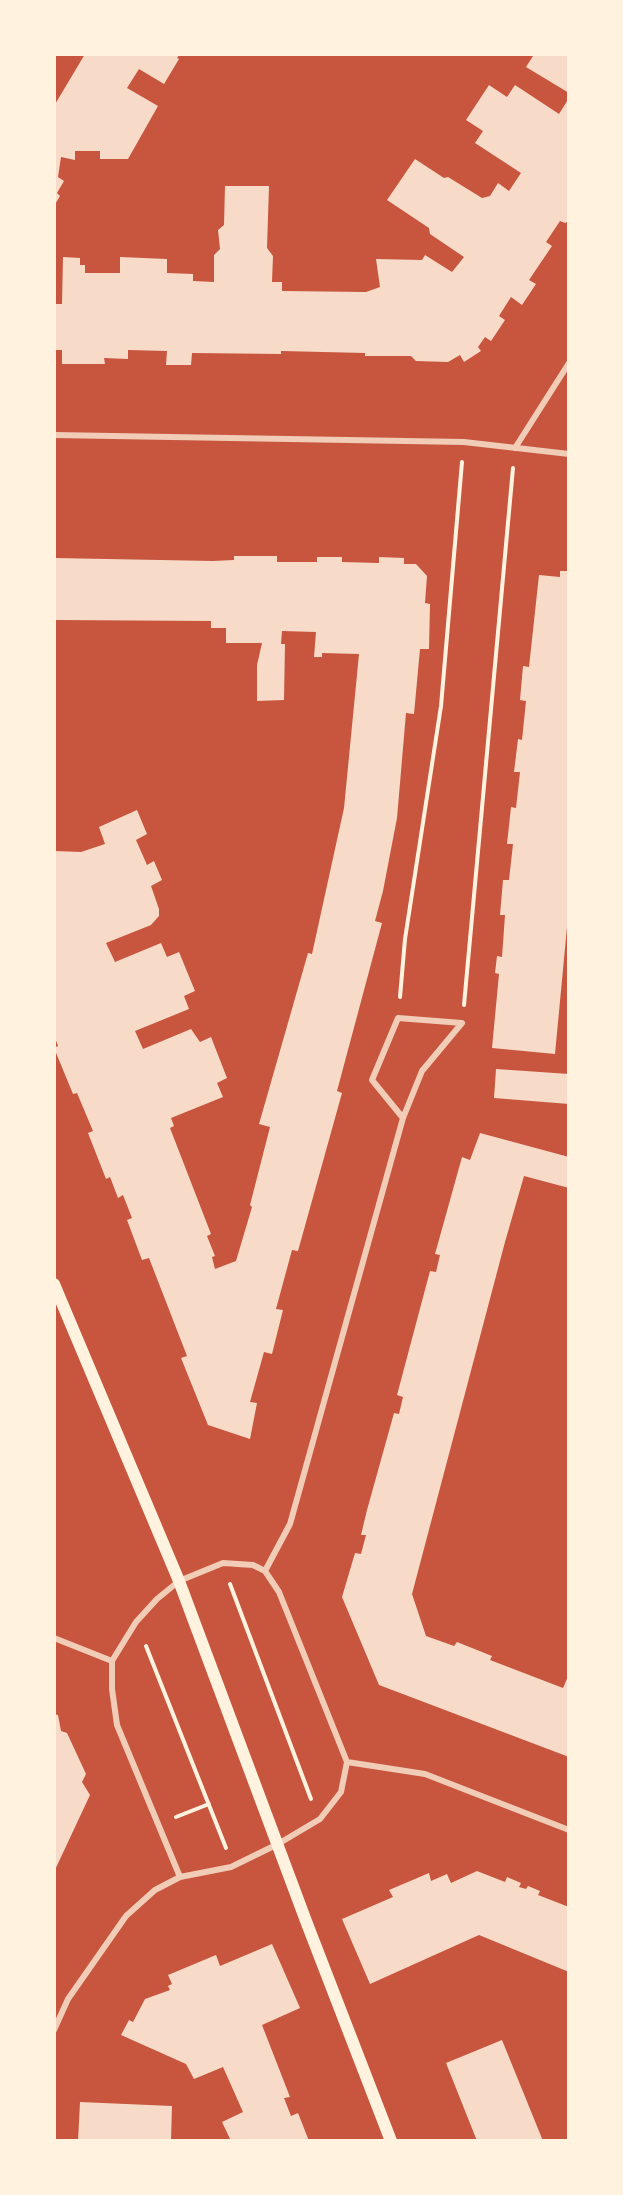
<!DOCTYPE html>
<html>
<head>
<meta charset="utf-8">
<style>
	body { margin:0 }
	#map { position:relative; width:623px; height:2195px; overflow:hidden; background:#c8553d; font-family:Overpass,sans-serif }
	canvas { display:block }
	.frame { position:absolute; inset:0; border:56px solid #fff3e0; pointer-events:none }
</style>
</head>
<body>
<div id="map">
<canvas width="623" height="2195"></canvas>
<div class="frame"></div>
</div>
<script>
const context = document.querySelector('canvas').getContext('2d');
context.lineJoin = 'round';
function fill(path, color) {
  context.fillStyle = color;
  context.fill(path, 'evenodd');
}
function poly(rows) {
  const path = new Path2D();
  for (const r of rows) {
    path.moveTo(r[0], r[1]);
    for (let i = 2; i < r.length; i += 2) path.lineTo(r[i], r[i + 1]);
  }
  return path;
}
function strokePath(path, color, width, dash) {
  context.strokeStyle = color;
  context.lineWidth = width;
  context.lineCap = dash ? 'butt' : 'round';
  context.setLineDash(dash || []);
  context.stroke(path);
}
fill(poly([
	[85,54,180,54,177,58,179,59,164,84,139,69,127,88,158,106,128,159,100,159,100,151,75,151,75,160,61,157,58,177,64,181,57,193,60,196,54,206,54,106],
	[529,54,569,54,569,93,526,67,533,56],
	[489,85,507,97,515,85,559,114,569,98,569,221,565,223,560,221,546,242,552,246,529,280,536,284,522,305,511,297,499,316,505,320,491,341,485,337,478,347,481,351,464,362,460,355,448,362,416,361,411,356,365,356,365,353,281,351,281,354,192,353,191,365,166,365,167,351,128,350,128,359,104,358,105,364,62,364,62,350,54,350,54,304,62,304,63,257,80,258,80,265,85,265,85,273,120,273,120,257,167,259,167,273,193,274,193,281,214,282,214,255,220,249,218,230,224,225,225,186,269,186,267,248,273,256,272,282,282,282,282,291,366,292,380,287,376,259,422,260,425,255,452,272,464,257,430,234,429,228,387,200,415,159,444,178,448,177,482,198,490,196,498,183,509,191,521,173,475,143,483,131,466,120],
	[234,556,277,556,277,562,317,562,317,557,342,557,342,562,379,563,379,557,404,558,404,564,416,564,427,576,425,603,430,604,429,649,420,649,414,714,406,713,397,818,383,891,375,921,382,923,337,1091,342,1093,298,1251,292,1250,276,1309,283,1310,272,1354,264,1352,250,1402,257,1403,250,1439,208,1425,181,1358,187,1356,149,1258,142,1260,127,1220,132,1218,123,1195,118,1198,110,1177,106,1179,88,1133,93,1131,77,1093,73,1094,54,1048,58,1046,54,1035,54,851,81,852,105,844,99,827,137,810,147,834,136,840,147,865,154,861,162,880,151,886,159,909,159,916,151,925,106,943,115,962,161,943,167,957,179,952,195,991,184,996,189,1009,135,1031,143,1049,191,1029,200,1042,211,1037,227,1078,217,1083,223,1097,171,1118,174,1126,170,1128,211,1234,207,1236,215,1256,212,1257,215,1269,236,1261,252,1207,250,1205,270,1127,259,1124,308,953,312,954,344,808,359,654,322,653,322,657,314,657,316,632,282,631,281,644,285,644,284,700,257,701,257,665,262,643,226,643,226,628,211,628,211,621,56,620,56,616,54,616,54,558,213,561,234,560],
	[560,571,569,571,569,906,555,1054,492,1048,499,974,495,973,497,956,502,957,505,915,500,915,503,880,509,880,513,844,507,844,511,807,516,808,520,772,514,772,518,739,522,740,526,701,520,700,523,666,529,667,539,575,560,577],
	[54,680,56,680,56,722,54,722],
	[496,1069,569,1074,569,1104,494,1098],
	[480,1133,569,1157,569,1188,524,1176,505,1242,412,1594,426,1636,454,1646,457,1642,492,1656,490,1660,563,1688,569,1674,569,1757,379,1685,342,1597,355,1553,361,1554,366,1535,361,1535,367,1510,394,1413,399,1414,403,1397,397,1395,430,1271,436,1272,440,1255,435,1254,462,1157,470,1160],
	[54,1714,58,1715,61,1731,67,1733,86,1774,82,1782,90,1795,54,1872],
	[477,1871,505,1882,507,1877,521,1883,519,1887,526,1889,528,1886,540,1891,538,1895,569,1907,569,1972,479,1935,370,1984,342,1919,393,1897,389,1890,429,1873,431,1881,447,1874,451,1883],
	[272,1944,300,2008,262,2025,290,2097,284,2098,291,2116,298,2113,309,2141,231,2141,222,2122,243,2112,223,2067,194,2079,186,2064,121,2035,129,2020,133,2022,145,1999,170,1990,168,1986,172,1984,168,1975,216,1955,220,1966],
	[502,2040,543,2141,477,2141,446,2063],
	[80,2102,172,2106,171,2141,78,2141]
]), '#f7dbc8');
strokePath(poly([
	[400,997,405,939,441,706,462,462],
	[464,1005,513,468],
	[230,1584,311,1799],
	[146,1646,226,1848],
	[176,1817,209,1804]
]), '#fff3e0', 4);
strokePath(poly([
	[54,435,464,442,569,454],
	[515,448,569,363],
	[265,1571,290,1524,403,1118,422,1071,462,1023,398,1018,372,1080,403,1118],
	[54,1638,112,1661],
	[347,1762,425,1774,569,1830],
	[180,1877,117,1725,112,1689,112,1661,136,1622,157,1599,179,1581,223,1563,253,1565,265,1571,279,1592,347,1762],
	[54,2030,68,1999,126,1916,155,1890,180,1877,231,1867,278,1844,320,1819,341,1792,347,1762]
]), '#f1ccb7', 6);
strokePath(poly([
	[54,1284,179,1581,306,1921,391,2141]
]), '#fff3e0', 12);
</script>
</body>
</html>
